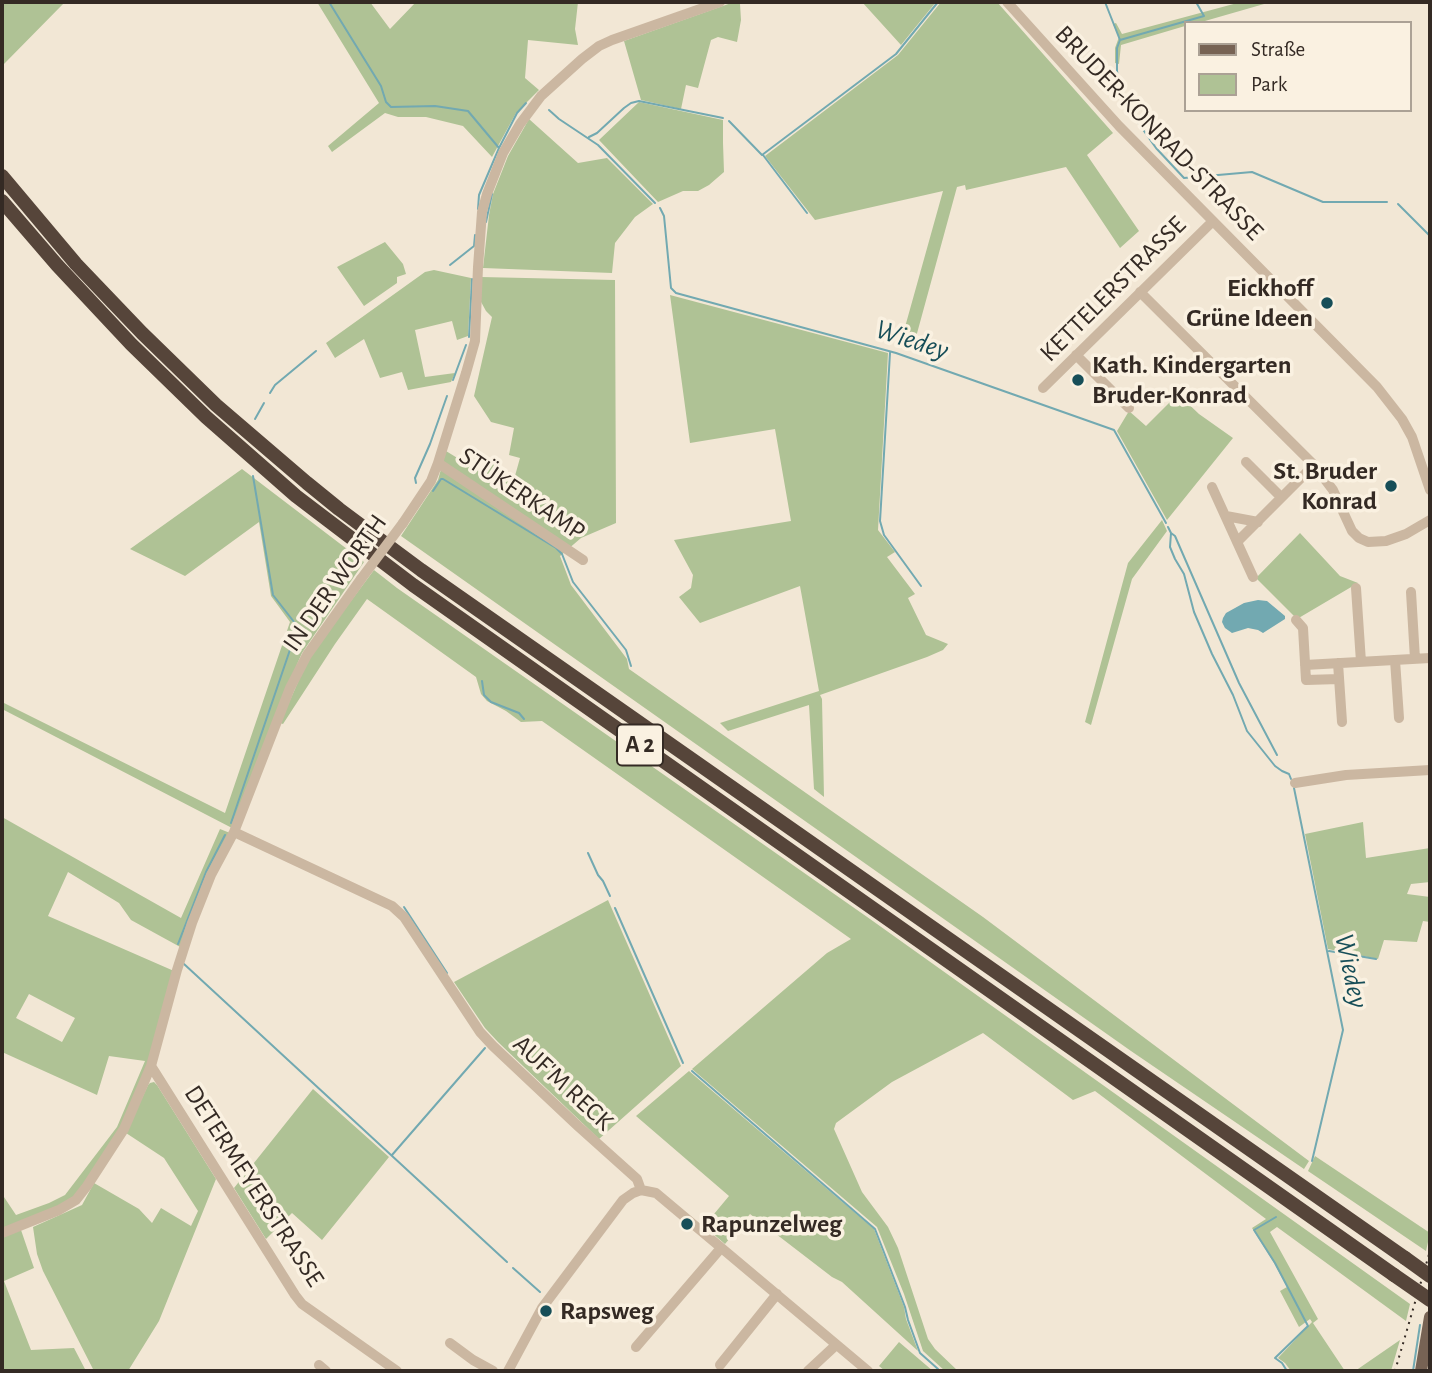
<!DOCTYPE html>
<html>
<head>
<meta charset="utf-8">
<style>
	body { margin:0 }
	#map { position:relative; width:1432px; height:1373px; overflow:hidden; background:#f2e7d5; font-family:"Alegreya Sans",sans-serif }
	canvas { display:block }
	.frame { position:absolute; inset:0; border:4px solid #342a24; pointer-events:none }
	.legend { position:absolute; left:1184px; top:21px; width:228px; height:91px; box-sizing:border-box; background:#faf1e1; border:2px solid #aba195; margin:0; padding:9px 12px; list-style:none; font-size:21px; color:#342a24 }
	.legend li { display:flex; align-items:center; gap:14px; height:35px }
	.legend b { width:35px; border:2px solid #aba195 }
</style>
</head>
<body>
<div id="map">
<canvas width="1432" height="1373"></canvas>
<div class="frame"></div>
<ul class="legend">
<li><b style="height:9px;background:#776354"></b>Straße</li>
<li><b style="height:19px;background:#afc295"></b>Park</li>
</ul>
</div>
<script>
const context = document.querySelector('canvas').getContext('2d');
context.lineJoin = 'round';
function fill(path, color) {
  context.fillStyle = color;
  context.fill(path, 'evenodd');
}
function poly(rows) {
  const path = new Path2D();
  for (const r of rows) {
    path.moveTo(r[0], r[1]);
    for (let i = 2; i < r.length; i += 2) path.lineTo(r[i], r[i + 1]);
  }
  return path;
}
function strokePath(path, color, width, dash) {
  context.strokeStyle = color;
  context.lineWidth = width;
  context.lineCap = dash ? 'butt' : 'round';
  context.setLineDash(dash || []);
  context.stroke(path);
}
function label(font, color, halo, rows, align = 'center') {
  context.font = font + ' "Alegreya Sans",sans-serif';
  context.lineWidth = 7;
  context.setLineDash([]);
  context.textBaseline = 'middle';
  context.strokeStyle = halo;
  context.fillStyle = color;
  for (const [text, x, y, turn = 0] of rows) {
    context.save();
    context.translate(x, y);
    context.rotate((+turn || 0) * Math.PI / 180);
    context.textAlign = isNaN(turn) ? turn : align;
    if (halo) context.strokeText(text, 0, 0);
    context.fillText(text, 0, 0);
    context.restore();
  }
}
fill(poly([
	[2,2,65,2,2,66],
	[317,2,370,2,390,29,416,2,578,2,575,29,578,45,528,40,525,78,539,90,516,113,492,157,463,126,426,117,398,117,385,113,332,152,328,146,379,103],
	[734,2,739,2,740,4,741,20,737,42,718,37,711,40,698,88,686,85,681,109,641,100,624,41],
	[862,2,936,2,901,45],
	[941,2,997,2,1113,133,1087,155,1139,231,1120,248,1066,167,966,190,965,185,957,187,913,348,900,345,943,191,815,220,765,156,898,55],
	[1241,2,1271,2,1198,23,1185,23,1185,26,1121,45,1119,64,1115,63,1115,48,1119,37,1113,24,1116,23,1122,34],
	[639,102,723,120,723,143,724,172,709,185,698,191,683,191,658,202,599,140],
	[529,119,578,163,607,158,653,204,635,217,615,243,612,273,483,268,489,215,493,194,508,156],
	[385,242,403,264,406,274,397,277,397,283,364,306,337,267],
	[434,270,471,278,468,336,457,340,452,321,415,330,425,377,455,373,451,382,408,390,402,372,380,378,364,339,335,358,326,343,425,272],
	[481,277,615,280,616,523,581,538,560,556,571,585,627,659,629,669,983,917,1309,1161,1304,1169,1131,1051,401,536,438,480,446,451,480,472,489,458,495,461,513,483,520,458,509,455,514,428,491,422,474,396,492,317,486,311,480,300],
	[670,295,888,353,878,530,895,552,887,557,915,594,908,598,926,635,948,644,943,650,927,657,820,695,822,699,824,797,814,789,809,705,728,731,720,723,819,691,800,586,700,623,679,597,691,588,693,575,674,540,791,521,775,429,690,443],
	[1178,394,1199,414,1233,438,1167,520,1117,431,1129,411,1146,426],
	[242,469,364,562,302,653,287,687,232,828,2,709,2,702,225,813,290,622,271,596,259,522,185,576,130,549],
	[1162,520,1167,531,1132,579,1091,725,1085,722,1128,563],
	[1300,533,1340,576,1358,583,1297,619,1256,578],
	[374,570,397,588,870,919,1410,1304,1406,1321,1277,1227,1270,1232,1318,1319,1313,1323,1345,1371,1291,1371,1285,1363,1278,1358,1312,1322,1310,1319,1299,1327,1280,1291,1287,1287,1274,1263,1252,1228,1266,1219,1095,1091,1073,1100,983,1033,892,1082,836,1123,834,1129,862,1192,888,1227,898,1248,928,1339,935,1349,958,1371,945,1371,923,1351,904,1294,877,1227,692,1069,827,953,851,939,542,721,521,722,506,711,487,701,481,694,476,677,367,599,335,644,283,724,280,723,309,657],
	[2,817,181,918,220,829,230,833,182,948,131,920,119,903,68,872,48,916,174,971,149,1061,122,1129,75,1199,2,1230,2,1194,16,1215,49,1203,65,1195,117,1127,145,1061,109,1056,97,1095,2,1052],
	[29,994,75,1018,62,1042,16,1018],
	[1363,822,1366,858,1430,848,1430,882,1411,884,1407,894,1430,897,1430,922,1423,921,1417,942,1384,940,1378,959,1328,949,1305,834],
	[608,900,681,1066,599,1139,498,1042,485,1028,454,982],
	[689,1071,874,1229,904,1307,906,1319,918,1351,842,1282,832,1277,750,1214,725,1244,704,1226,729,1196,636,1116],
	[154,1082,157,1085,216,1179,159,1321,128,1371,94,1371,43,1271,37,1254,33,1227,82,1205,94,1183,139,1209,152,1223,161,1208,191,1226,198,1211,164,1158,126,1133,148,1085,150,1083],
	[313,1089,389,1157,322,1240,292,1213,266,1239,234,1188],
	[1315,1156,1430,1233,1426,1251,1308,1171],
	[21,1230,34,1268,4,1281,31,1350,74,1348,86,1371,2,1371,2,1237],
	[1400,1340,1391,1371,1355,1371],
	[899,1342,933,1371,885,1371,879,1366]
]), '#afc295');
fill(poly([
	[1258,600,1267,601,1285,616,1285,619,1263,633,1258,630,1248,628,1232,633,1225,628,1222,622,1223,618,1226,613,1244,603]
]), '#72a9b1');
strokePath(poly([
	[329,2,381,86,386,102,391,107,435,106,468,111,499,148],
	[1105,2,1120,40,1117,48,1117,71,1120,89,1127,107,1156,148,1184,178,1252,172,1323,202,1387,202],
	[1120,40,1204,16,1196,2],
	[549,110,559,119,598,145,655,203],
	[729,121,762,155,896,54,938,2],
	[589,137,597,133,624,108,631,103,639,101,723,118],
	[763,155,807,213],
	[1398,204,1430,236],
	[660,208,664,216,671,288,676,293,896,353,1114,430,1166,523],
	[478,209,479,195,499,148,517,113,526,103],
	[486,222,492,194],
	[450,265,474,246,475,235],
	[469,337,472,279],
	[890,353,880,521,884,535,921,586],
	[453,380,466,345],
	[270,393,275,385,316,351],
	[255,419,264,403],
	[253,476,273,595,298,627],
	[416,483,415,478,430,444,447,396],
	[433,491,441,479,443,479,556,548,562,554,573,582,626,650,631,666],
	[1168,527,1171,533,1170,547,1175,559,1184,574,1194,612,1212,654,1233,695,1247,731,1275,766,1282,771,1289,774,1291,779],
	[1171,533,1175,536,1239,683,1277,755],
	[482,681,484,695,491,702,519,713,524,719],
	[1294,788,1343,1030,1312,1161],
	[231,823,294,638],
	[588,853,598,875,603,881,610,896],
	[404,907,447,973],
	[615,908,683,1063],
	[178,944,206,872,225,835],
	[1329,951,1376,959],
	[184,964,507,1262],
	[692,1071,875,1229,905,1307,908,1320,920,1353,938,1369],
	[392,1155,485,1048],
	[1276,1217,1254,1230,1275,1263,1308,1326,1275,1358,1282,1363,1287,1371],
	[513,1268,540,1292],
	[1413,1371,1420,1325]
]), '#72a9b1', 2);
strokePath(poly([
	[1007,2,1119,126,1377,387,1402,419,1412,437,1430,490],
	[1140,292,1314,465,1333,490,1352,531,1359,538,1368,542,1386,541,1406,534,1430,520],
	[1076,355,1129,408],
	[1043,388,1213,221],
	[1246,462,1281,497],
	[438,463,583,560],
	[1212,487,1253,577],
	[1226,516,1258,522],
	[403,523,431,481,438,463,466,373,475,341,478,267,482,212,487,194,503,153,520,124,541,96,582,59,599,46,612,40,720,2],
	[1237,542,1314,465],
	[1356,588,1361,662],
	[1411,592,1415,659],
	[1296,620,1303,628,1306,680,1339,679],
	[1395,660,1399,718],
	[1338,663,1342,722],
	[1305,665,1430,658],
	[1295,783,1346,775,1430,770],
	[234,832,392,906,404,917,480,1032,493,1046,579,1127,637,1179,641,1190],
	[151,1066,295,1295,302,1304,397,1371],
	[2,1233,59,1210,76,1200,87,1186,124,1129,151,1066,177,970,192,923,211,875,234,832,290,688,307,655,361,579],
	[450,1343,473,1360,493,1371],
	[636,1347,721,1248],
	[319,1365,326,1371],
	[720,1365,777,1294],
	[508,1371,542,1308,623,1200,633,1193,641,1190,656,1193,868,1371],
	[808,1371,836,1345]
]), '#cbb7a1', 10);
strokePath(poly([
	[1421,1371,1430,1317]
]), '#776354', 12);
strokePath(poly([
	[2,176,76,264,142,333,216,405,307,483,339,509,421,570,1405,1258],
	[2,201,57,265,131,344,206,417,296,496,413,585,1394,1275]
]), '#56453a', 14);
strokePath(poly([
	[1395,1371,1430,1251]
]), '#342a24', 2, [2, 5]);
strokePath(poly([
	[361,579,403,523]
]), '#cbb7a1', 10);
strokePath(poly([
	[1405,1258,1430,1276],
	[1394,1275,1430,1300]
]), '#56453a', 14);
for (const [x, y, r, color] of [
	[1327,303,7,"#174e58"],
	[1078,380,7,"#174e58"],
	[1391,486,7,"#174e58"],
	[687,1224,7,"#174e58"],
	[546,1311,7,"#174e58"]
]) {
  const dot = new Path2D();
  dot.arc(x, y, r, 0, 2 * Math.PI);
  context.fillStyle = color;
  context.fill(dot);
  strokePath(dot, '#faf1e1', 2.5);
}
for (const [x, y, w] of [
	[640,745,46]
]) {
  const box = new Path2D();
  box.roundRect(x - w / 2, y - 20.5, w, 41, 5);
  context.fillStyle = '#faf1e1';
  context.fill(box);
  strokePath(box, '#342a24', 2);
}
label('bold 24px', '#342a24', null, [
	["A 2",640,745]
]);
label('26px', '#342a24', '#faf1e1', [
	["BRUDER-KONRAD-STRASSE",1159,133,46],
	["KETTELERSTRASSE",1113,289,-45],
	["STÜKERKAMP",522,494,34],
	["IN DER WORTH",335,583,-55],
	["AUF'M RECK",563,1083,43],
	["DETERMEYERSTRASSE",254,1186,57]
]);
label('bold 26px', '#342a24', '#faf1e1', [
	["Eickhoff",1313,288,"right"],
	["Grüne Ideen",1313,318,"right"],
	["Kath. Kindergarten",1092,365],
	["Bruder-Konrad",1092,395],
	["St. Bruder",1377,471,"right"],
	["Konrad",1377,501,"right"],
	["Rapunzelweg",701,1224],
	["Rapsweg",560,1311]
], 'left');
label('italic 28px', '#174e58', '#faf1e1', [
	["Wiedey",912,340,18],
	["Wiedey",1351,971,78]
]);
</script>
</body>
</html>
